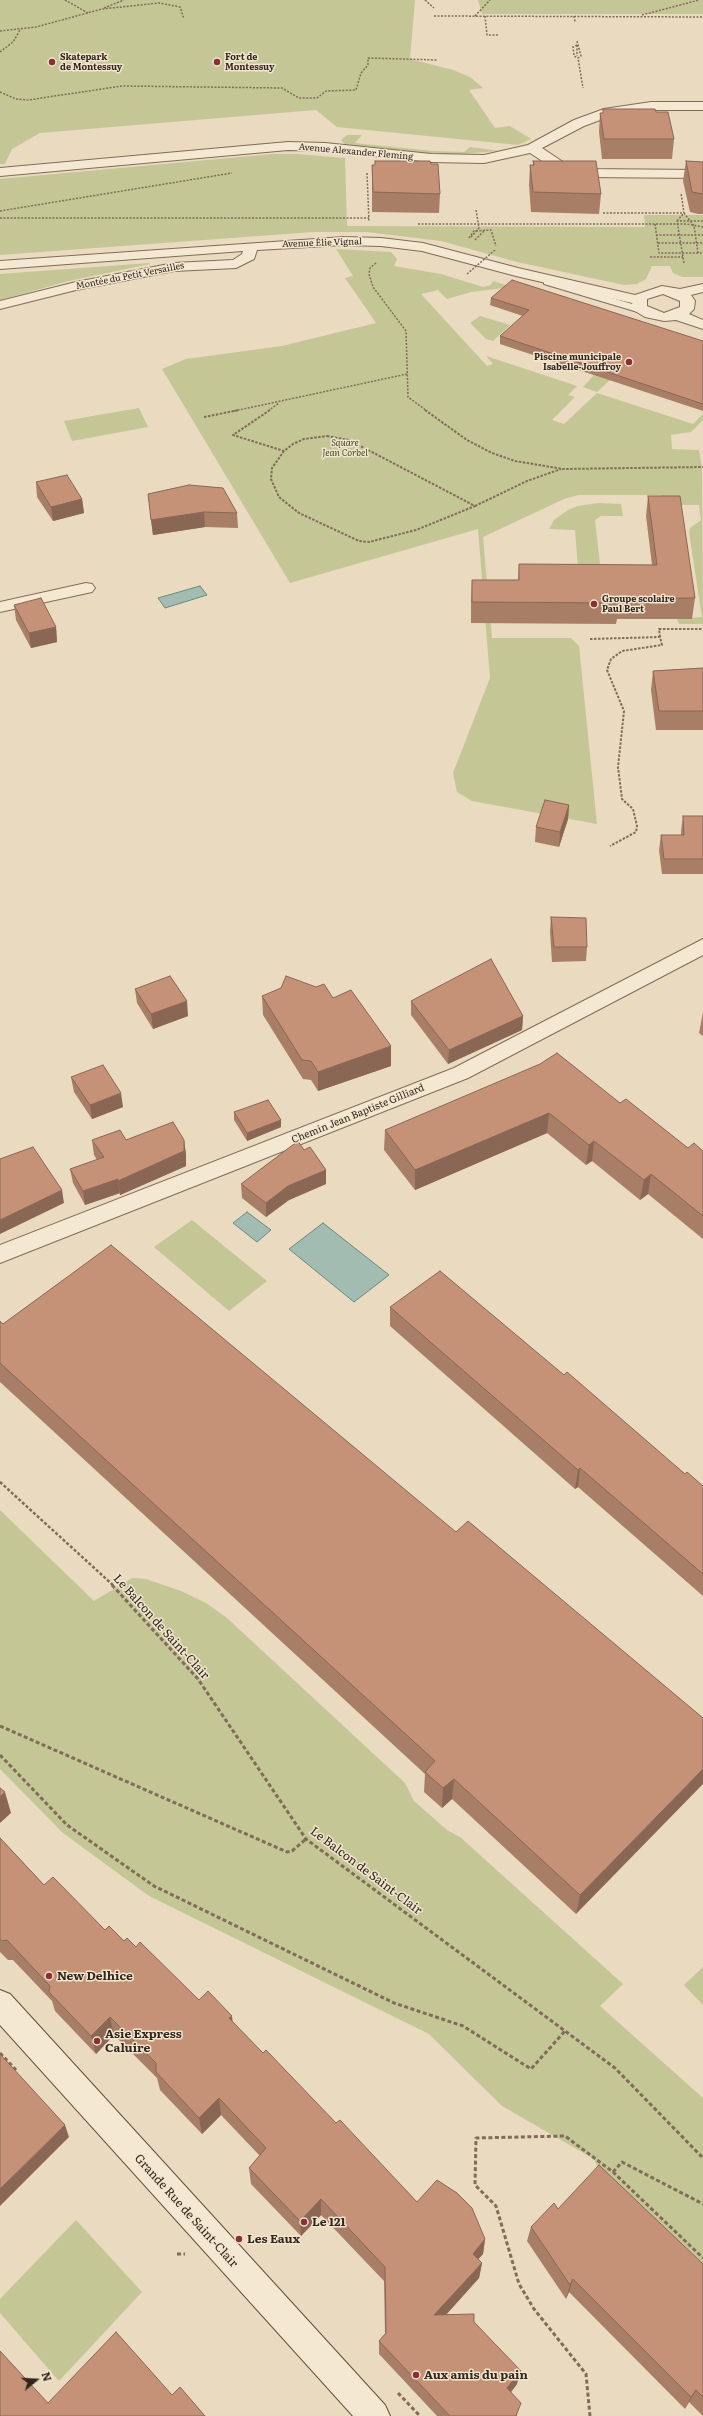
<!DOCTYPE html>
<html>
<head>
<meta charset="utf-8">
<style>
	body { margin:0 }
	#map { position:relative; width:703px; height:2416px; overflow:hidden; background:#e9dac0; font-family:Literata,serif }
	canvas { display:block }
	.north { position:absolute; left:16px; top:2360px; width:40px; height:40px; -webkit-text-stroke:3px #f2e5ce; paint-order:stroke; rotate:72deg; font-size:11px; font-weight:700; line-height:16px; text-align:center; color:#31251d }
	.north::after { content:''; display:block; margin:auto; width:14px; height:18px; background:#31251d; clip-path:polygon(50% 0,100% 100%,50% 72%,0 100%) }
</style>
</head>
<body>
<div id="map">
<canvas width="703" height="2416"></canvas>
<div class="north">N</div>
</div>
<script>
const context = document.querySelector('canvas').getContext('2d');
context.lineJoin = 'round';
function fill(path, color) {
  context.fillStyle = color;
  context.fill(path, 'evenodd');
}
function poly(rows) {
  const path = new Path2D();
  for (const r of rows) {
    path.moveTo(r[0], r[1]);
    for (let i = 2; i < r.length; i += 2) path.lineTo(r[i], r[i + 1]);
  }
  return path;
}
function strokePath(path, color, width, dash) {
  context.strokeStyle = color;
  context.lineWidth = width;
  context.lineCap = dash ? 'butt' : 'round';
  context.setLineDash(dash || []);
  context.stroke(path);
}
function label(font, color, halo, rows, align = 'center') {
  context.font = font + ' Literata,serif';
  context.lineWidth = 3;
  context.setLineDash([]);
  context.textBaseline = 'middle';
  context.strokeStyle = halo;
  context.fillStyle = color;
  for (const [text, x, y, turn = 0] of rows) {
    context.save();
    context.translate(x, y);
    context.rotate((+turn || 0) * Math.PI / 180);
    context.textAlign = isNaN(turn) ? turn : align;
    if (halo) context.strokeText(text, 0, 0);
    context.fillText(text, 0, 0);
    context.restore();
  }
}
fill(poly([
	[0,0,415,0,410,59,453,70,470,77,483,88,469,90,495,128,510,126,531,139,518,145,337,127,316,110,40,133,12,149,5,164,0,164],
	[478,0,703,0,703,14,482,14],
	[347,135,362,135,355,143,432,151,464,152,470,147,500,151,448,155,346,146,341,140],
	[273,154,296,154,345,158,347,226,645,227,644,215,703,215,703,277,682,277,673,273,670,266,652,266,646,279,637,284,624,285,517,262,441,241,367,232,313,232,0,255,0,179],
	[336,249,391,252,397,259,394,266,441,274,483,287,491,285,493,281,703,349,610,380,597,392,583,387,594,375,500,344,529,318,490,305,504,288,471,292,447,299,438,290,421,294,487,366,493,364,486,356,577,386,568,395,575,397,552,420,564,424,597,393,693,424,703,414,703,420,691,432,671,435,672,449,699,450,702,467,703,624,679,624,677,619,702,617,689,532,690,528,701,520,699,505,662,505,661,495,578,495,564,499,483,537,492,638,571,638,579,646,597,824,472,801,457,792,453,773,490,678,478,529,290,583,162,369,186,359,282,346,376,323,345,278,353,276],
	[150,263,150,264,69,281,0,300,0,274],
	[480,316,510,325,493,341,486,339,470,323],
	[139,408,148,427,72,441,64,421],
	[598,503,621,504,623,516,601,516,595,520,602,582,579,581,575,530,549,529,554,520,568,510,578,506],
	[192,1220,267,1281,229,1311,154,1247],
	[0,1510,94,1601,132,1578,146,1579,181,1591,206,1603,227,1618,405,1783,414,1801,447,1830,460,1837,623,1984,600,2006,703,2098,703,2270,600,2173,594,2159,502,2106,429,2034,149,1896,63,1833,0,1769],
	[703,1967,703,2005,684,1985],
	[76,2220,142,2292,59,2381,0,2313,0,2299]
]), '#c4c695');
const water = poly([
	[200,586,207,595,165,608,158,598,200,586],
	[247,1212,271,1230,257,1242,233,1223,247,1212],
	[323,1223,389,1275,354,1302,289,1249,323,1223]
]);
fill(water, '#a2bcb2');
strokePath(water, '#6b887f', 1);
const service = poly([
	[548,279,649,309,650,311,649,313,641,313,544,284,544,280,548,279]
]);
const minor = poly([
	[651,102,703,102,703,110,651,110,611,116,584,126,542,148,566,164,582,169,703,170,703,178,581,177,556,170,530,153,484,163,431,162,325,151,288,150,0,176,0,168,288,142,325,143,431,154,484,155,528,145,574,120,604,109,651,102],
	[344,237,381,238,423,243,518,268,635,295,662,286,680,289,703,284,703,292,691,295,695,301,694,309,689,314,703,320,703,329,676,320,664,321,645,317,635,311,632,303,516,276,422,251,381,246,344,245,257,250,254,259,236,268,174,271,76,290,0,309,0,301,76,282,174,263,233,260,242,254,243,251,0,269,0,261,344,237],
	[663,294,680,301,680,307,664,313,647,306,647,299,663,294],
	[86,583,92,584,95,588,92,592,0,612,0,602,86,583],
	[703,939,703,955,468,1078,0,1263,0,1245,454,1068,703,939]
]);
const secondary = poly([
	[0,1990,10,1994,385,2405,390,2416,353,2416,0,2025,0,1990]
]);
strokePath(service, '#816b59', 2);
strokePath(minor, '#816b59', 2);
strokePath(secondary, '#624d3d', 2);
strokePath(poly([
	[65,0,88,13],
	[425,0,434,8],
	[104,8,124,0],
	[642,15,699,0],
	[434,16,703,17],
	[475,16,490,0],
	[485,16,487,35,499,35],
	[574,16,575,22],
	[0,31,36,27,102,9,159,3,180,7,184,19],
	[577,41,581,56,578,58,583,88],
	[577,45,573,47,574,56,578,58],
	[577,45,577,56],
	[0,52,13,42,20,30],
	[0,92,16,99,28,100,122,86,282,88,299,98,317,98,326,91,356,90,361,73,368,65,368,58,437,60],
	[367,173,369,222],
	[476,210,479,228],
	[0,211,232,173],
	[603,213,684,213,681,193],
	[0,218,369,218],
	[677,221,684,213,694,226,698,253],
	[418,224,686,224,703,227],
	[655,224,659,253,703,253],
	[656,235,703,235],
	[469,238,474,231,491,230,496,246],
	[475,240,484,231],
	[658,243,703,243],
	[650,257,683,257],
	[376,263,370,268,369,274,373,287,406,331,408,397,427,411],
	[684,263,677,221,703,221],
	[234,411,407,374],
	[268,411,279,403]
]), '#816b59', 1.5, [2, 1.5]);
strokePath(poly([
	[270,410,233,435,284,451],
	[425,410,467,440,492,453,515,461,563,469,703,467],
	[204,417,239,410],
	[327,436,349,440,475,506,416,530,369,542,359,541,299,513,279,497,271,479,272,468,284,451,293,444,304,439,327,436],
	[475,506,527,481,561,469],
	[660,637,659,629,703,629],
	[590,639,660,637,662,645,622,651,611,659,607,670,624,711,618,767,622,799,633,809,637,826,636,832,610,846]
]), '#816b59', 2, [2.5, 1.5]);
strokePath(poly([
	[0,1482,114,1586]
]), '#816b59', 2.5, [3, 2]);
strokePath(poly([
	[112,1585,198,1679,306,1839,615,2068,703,2158],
	[0,1726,287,1852,292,1851,306,1839],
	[0,1755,67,1825,154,1886,394,2003,463,2026,531,2069,565,2031],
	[0,2053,17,2071],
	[613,2172,622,2162,703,2204],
	[177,2254,185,2254],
	[398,2393,420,2416],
	[590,2416,586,2374,534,2309,519,2284,496,2206,475,2185,476,2138,565,2136,613,2172,703,2258]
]), '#816b59', 3, [4, 2.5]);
fill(service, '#f5e8d2');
fill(minor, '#f5e8d2');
fill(secondary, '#f5e8d2');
strokePath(poly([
	[471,237,479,228],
	[467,274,495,250]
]), '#816b59', 1.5, [2, 1.5]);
fill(poly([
	[603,109,656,112,674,139,672,159,602,159,599,132,600,113,603,113],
	[533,161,601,194,599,214,531,212,529,185,530,165,533,165],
	[686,161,703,162,703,214,698,214,690,212,683,181],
	[372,165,440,194,439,213,372,212],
	[491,298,703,341,703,411,500,344,500,336,523,316,490,305],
	[36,482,82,499,84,513,53,521,37,497],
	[148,494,237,513,238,528,205,527,153,535],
	[648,496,695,598,692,619,617,619,616,624,471,623,471,601,472,580,518,580,519,564,652,565,646,516],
	[14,605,56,627,57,642,31,648,16,620],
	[703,668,703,732,703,730,656,730,651,690,653,671],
	[569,805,568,819,559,847,535,842,536,827],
	[683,816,703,816,703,874,662,874,659,850,661,835,681,835,681,831],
	[551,917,587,947,586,961,552,962,550,932],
	[135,989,188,1016,153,1029,137,1003],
	[262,996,333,998,391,1066,318,1091,311,1080,303,1079,263,1015],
	[411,1001,523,1016,522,1030,448,1064,411,1015],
	[703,1012,703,1036,699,1033],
	[71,1077,123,1107,92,1119,74,1092],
	[620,1103,688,1148,703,1151,703,1239,648,1194,640,1200,592,1161,586,1165,547,1133,415,1190,384,1150,385,1130],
	[234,1112,281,1120,281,1127,247,1141,234,1120],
	[92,1140,184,1140,186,1155,186,1166,120,1195,120,1193,85,1205,73,1183,70,1169,97,1160,94,1155],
	[304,1150,326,1170,326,1184,289,1200,266,1217,242,1198,241,1184],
	[390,1307,564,1375,685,1474,703,1486,703,1596,578,1487,575,1489,390,1326],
	[0,1321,3,1324,456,1532,703,1718,576,1914,452,1799,442,1808,424,1792,425,1774,0,1382],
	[0,1838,44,1885,105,1930,124,1941,136,1947,199,2000,232,2022,263,2053,417,2202,485,2239,483,2254,478,2259,482,2263,479,2278,446,2315,474,2322,517,2384,511,2392,517,2416,437,2416,379,2354,379,2341,385,2334,384,2281,321,2215,301,2236,251,2184,249,2168,260,2156,221,2115,202,2134,160,2090,157,2078,114,2035,96,2054,55,2011,52,2001,13,1960,8,1960,0,1952],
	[558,2209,703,2264,703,2416,689,2402,685,2409,569,2292,566,2299,527,2241,531,2227]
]), '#a97e67');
fill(poly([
	[82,499,84,513,53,521,51,507],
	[204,512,205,527,153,535,151,520],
	[56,627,57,642,31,648,29,633],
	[569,805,568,819,559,847,560,832],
	[187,1001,188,1016,153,1029,151,1014],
	[523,1016,522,1030,448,1064,449,1050],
	[391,1046,391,1066,318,1091,318,1072],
	[121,1093,123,1107,92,1119,90,1105],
	[549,1113,547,1133,415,1190,415,1170],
	[281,1120,281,1127,247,1141,247,1133],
	[184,1140,186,1155,186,1166,120,1195,118,1181],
	[594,1141,592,1161,586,1165,589,1145],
	[326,1170,326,1184,289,1200,266,1217,266,1203,288,1186],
	[651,1174,648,1194,640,1200,644,1180],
	[118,1179,120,1193,85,1205,83,1191],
	[62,1190,64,1203,0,1234,0,1220],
	[580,1468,578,1487,575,1489,578,1470],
	[703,1769,703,1784,576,1914,580,1895],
	[454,1779,452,1799,442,1808,443,1788],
	[5,1792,11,1813,0,1823,0,1797],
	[232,2016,234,2034,229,2018],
	[110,2017,114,2035,96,2054,91,2036],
	[219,2098,221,2115,202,2134,199,2118],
	[65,2125,69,2137,0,2206,0,2189],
	[321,2199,321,2215,301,2236,300,2221],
	[485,2239,483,2254,470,2268,473,2254],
	[482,2263,479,2278,433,2329,434,2315],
	[573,2279,569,2292,566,2299,570,2285],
	[521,2371,517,2384,504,2401,507,2388],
	[696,2390,689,2402,685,2409,691,2397]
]), '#8a6654');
const building = poly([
	[603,109,655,109,656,112,668,112,674,139,604,139,600,113,603,113,603,109],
	[375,161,430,161,431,164,438,164,440,194,373,192,372,165,375,165,375,161],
	[533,161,596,161,601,194,533,192,530,165,534,165,533,161],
	[686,161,703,162,703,194,692,192,686,161],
	[512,280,703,341,703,404,500,336,529,310,491,298,512,280],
	[67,475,82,499,51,507,36,482,67,475],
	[189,485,223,488,237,513,204,512,151,520,148,494,189,485],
	[648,496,680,496,695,598,618,599,618,603,472,602,472,580,519,580,519,564,657,565,648,496],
	[41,598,56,627,29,633,14,605,41,598],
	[703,668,703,711,659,711,653,671,703,668],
	[545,800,569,805,560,832,536,827,545,800],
	[683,816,703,816,703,859,664,859,661,835,684,835,683,816],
	[551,917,586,918,587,947,554,947,551,917],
	[491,959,523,1016,449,1050,411,1001,491,959],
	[170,976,187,1001,151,1014,135,989,170,976],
	[286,976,316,987,324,984,333,998,351,990,391,1046,318,1072,311,1061,302,1060,262,996,281,988,286,976],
	[557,1053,620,1103,626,1099,688,1148,694,1143,703,1151,703,1216,651,1174,644,1180,594,1141,589,1145,549,1113,415,1170,385,1130,540,1064,557,1053],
	[103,1065,121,1093,90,1105,71,1077,103,1065],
	[268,1100,281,1120,247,1133,234,1112,268,1100],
	[173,1122,184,1140,184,1151,118,1181,118,1179,83,1191,70,1169,104,1157,92,1140,120,1130,126,1140,173,1122],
	[298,1141,304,1150,310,1147,326,1170,288,1186,266,1203,241,1184,298,1141],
	[33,1147,62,1190,0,1220,0,1159,33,1147],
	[111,1245,456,1532,468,1521,703,1718,703,1769,580,1895,454,1779,443,1788,425,1772,435,1761,0,1363,0,1321,3,1324,111,1245],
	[440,1271,564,1375,567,1372,685,1474,687,1472,703,1486,703,1574,580,1468,578,1470,390,1307,440,1271],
	[0,1788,5,1792,0,1797,0,1788],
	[0,1838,44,1885,53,1877,105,1930,109,1926,124,1941,127,1938,136,1947,140,1942,199,2000,208,1991,232,2016,229,2018,263,2053,266,2050,336,2123,340,2120,417,2202,437,2180,457,2193,472,2208,485,2239,473,2254,482,2263,434,2315,474,2314,474,2322,521,2371,507,2388,521,2403,516,2416,450,2416,379,2341,386,2333,385,2267,321,2199,300,2221,249,2168,266,2148,219,2098,199,2118,156,2072,156,2063,110,2017,91,2036,49,1992,50,1986,7,1940,2,1941,0,1939,0,1838],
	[0,2054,65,2125,0,2189,0,2054],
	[599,2165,703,2264,703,2397,696,2390,691,2397,573,2279,570,2285,531,2227,554,2203,558,2209,599,2165],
	[116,2332,172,2395,180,2387,205,2416,0,2416,0,2351,48,2403,116,2332]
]);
fill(building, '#c59278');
strokePath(building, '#8a6654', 1);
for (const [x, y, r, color] of [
	[52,62,4,"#8b2e36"],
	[217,62,4,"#8b2e36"],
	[629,362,4,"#8b2e36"],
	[594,604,4,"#8b2e36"],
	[49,1976,4,"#8b2e36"],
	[97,2041,4,"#8b2e36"],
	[304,2222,4,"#8b2e36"],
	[239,2239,4,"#8b2e36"],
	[416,2375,4,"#8b2e36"]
]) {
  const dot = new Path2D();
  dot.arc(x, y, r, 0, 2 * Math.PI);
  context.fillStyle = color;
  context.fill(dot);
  strokePath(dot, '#f2e5ce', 1.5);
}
label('bold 9px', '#31251d', '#f2e5ce', [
	["Skatepark",60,57],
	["de Montessuy",60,67],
	["Fort de",225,57],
	["Montessuy",225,67],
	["Piscine municipale",621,357,"right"],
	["Isabelle-Jouffroy",621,367,"right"],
	["Groupe scolaire",602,599],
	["Paul Bert",602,609]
], 'left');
label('9px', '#31251d', '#f2e5ce', [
	["Avenue Alexander Fleming",356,152,5],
	["Avenue Élie Vignal",322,243,-2],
	["Montée du Petit Versailles",130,276,-11]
]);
label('italic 9px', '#454c25', '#f2e5ce', [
	["Square",345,443],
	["Jean Corbel",345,453]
]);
label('10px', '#31251d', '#f2e5ce', [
	["Chemin Jean Baptiste Gilliard",358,1114,-22]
]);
label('12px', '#31251d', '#f2e5ce', [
	["Le Balcon de Saint-Clair",161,1627,48],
	["Le Balcon de Saint-Clair",366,1871,37],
	["Grande Rue de Saint-Clair",186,2211,48]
]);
label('bold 12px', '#31251d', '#f2e5ce', [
	["New Delhice",57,1976],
	["Asie Express",105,2034],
	["Caluire",105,2048],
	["Le 121",312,2222],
	["Les Eaux",247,2239],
	["Aux amis du pain",424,2375]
], 'left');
</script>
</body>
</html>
